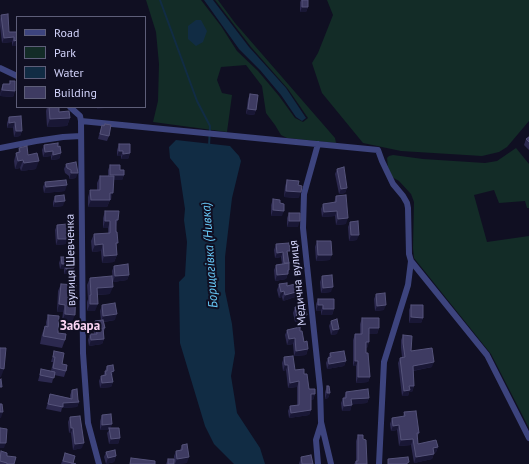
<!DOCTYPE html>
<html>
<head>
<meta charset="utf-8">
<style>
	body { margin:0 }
	#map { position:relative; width:529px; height:464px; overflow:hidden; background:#100f22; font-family:"PT Sans",sans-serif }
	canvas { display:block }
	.legend { position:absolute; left:16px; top:16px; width:130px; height:92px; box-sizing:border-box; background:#100f22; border:1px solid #5e5e79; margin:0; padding:5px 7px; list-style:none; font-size:12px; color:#d3d4fc }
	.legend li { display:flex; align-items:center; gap:8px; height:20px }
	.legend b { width:20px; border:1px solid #5e5e79 }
</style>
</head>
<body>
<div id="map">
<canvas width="529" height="464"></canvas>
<ul class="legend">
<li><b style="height:5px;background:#3d447e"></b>Road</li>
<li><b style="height:11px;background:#132c27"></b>Park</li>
<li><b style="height:11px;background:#112c44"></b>Water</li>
<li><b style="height:11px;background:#3e3b62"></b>Building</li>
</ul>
</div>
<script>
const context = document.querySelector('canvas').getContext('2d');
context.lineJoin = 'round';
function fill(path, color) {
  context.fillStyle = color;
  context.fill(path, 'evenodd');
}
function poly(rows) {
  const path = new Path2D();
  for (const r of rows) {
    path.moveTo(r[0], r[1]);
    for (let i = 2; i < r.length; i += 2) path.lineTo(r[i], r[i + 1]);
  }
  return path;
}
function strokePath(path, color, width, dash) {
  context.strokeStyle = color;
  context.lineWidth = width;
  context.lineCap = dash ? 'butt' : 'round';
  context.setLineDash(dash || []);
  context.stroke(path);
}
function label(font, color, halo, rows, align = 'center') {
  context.font = font + ' "PT Sans",sans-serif';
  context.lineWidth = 4;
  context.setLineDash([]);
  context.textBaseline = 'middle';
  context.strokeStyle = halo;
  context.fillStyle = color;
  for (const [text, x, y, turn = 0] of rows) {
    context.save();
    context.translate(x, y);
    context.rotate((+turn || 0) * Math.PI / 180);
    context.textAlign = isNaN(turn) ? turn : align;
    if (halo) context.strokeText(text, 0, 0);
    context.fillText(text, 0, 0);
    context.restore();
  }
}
fill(poly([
	[146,0,201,0,221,26,237,51,258,71,279,96,295,118,303,122,308,118,288,89,251,47,215,0,218,0,235,23,335,138,336,143,287,138,281,135,275,125,266,113,262,86,246,65,221,67,217,80,222,93,232,95,227,132,153,122,158,101,159,64,156,32],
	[327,0,529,0,529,121,507,147,499,152,482,156,401,151,363,143,322,93,312,63,318,53,333,15],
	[516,148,529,164,529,208,527,208,525,201,499,203,494,190,474,195,487,242,529,236,529,428,491,354,414,258,413,248,414,202,411,194,399,181,392,177,388,167,387,158,389,156,393,155,423,159,485,163,497,161]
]), '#132c27');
fill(poly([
	[204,0,213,0,249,47,286,88,306,118,302,121,296,117,281,95,260,70,239,49],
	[196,20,201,20,207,31,203,42,196,46,188,39,188,26],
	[176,140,230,146,239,156,241,161,232,198,225,257,225,291,232,324,235,353,231,376,237,413,260,448,265,464,234,464,214,444,205,426,180,343,179,282,185,276,187,242,184,220,185,209,179,169,170,158,169,147]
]), '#112c44');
strokePath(poly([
	[160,0,197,101,210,126,209,146]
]), '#112c44', 2);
strokePath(poly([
	[0,68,17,76],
	[70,107,80,116,81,121,83,353,88,423,99,464],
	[81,121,378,150,382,161,393,184,403,196,407,203,408,208,409,254,411,261,408,285,384,362,379,464],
	[318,144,304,194,303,228,320,388,321,422,331,464],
	[0,148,36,141,63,137,81,136],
	[411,261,487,355,529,438],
	[318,464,316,440,321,424]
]), '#3d447e', 6);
fill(poly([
	[301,0,308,0,308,7,306,12,300,12,300,2],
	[1,15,9,32,17,32,17,46,12,46,12,42,2,43,0,26,0,19],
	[10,81,15,91,13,97,0,96,1,89,3,84,9,84],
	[250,94,256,110,254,115,246,114,248,99],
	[47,107,59,107,59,112,70,118,67,126,47,127,46,111],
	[21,116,22,131,20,136,14,137,13,128,7,128,7,123,9,117],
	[102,125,109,136,107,141,98,139,100,131],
	[529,137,529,150,524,145,526,139],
	[119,144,130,153,128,159,121,159,121,156,117,156,117,150],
	[44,145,58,147,61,153,59,159,51,160,51,156,43,157,42,150],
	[19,148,28,155,36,169,21,171,20,168,15,169,14,161,16,153,18,152],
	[66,164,76,178,69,179,69,176,65,173,64,169],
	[110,165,120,170,124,175,122,180,114,180,111,200,110,200,107,207,88,207,88,197,90,190,97,190,97,183,100,176,108,176,108,170],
	[337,169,347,188,345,193,339,194,335,174],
	[287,180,299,198,284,197,285,186],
	[45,182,65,191,44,193,43,187],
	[55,196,63,206,53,207,53,202],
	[336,196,346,224,336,225,335,216,322,217,321,209,323,204,334,203],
	[273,199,280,203,282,216,271,216,271,205],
	[105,211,116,227,117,255,114,262,102,263,101,251,92,252,91,241,94,234,108,233,108,228,103,228,103,218],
	[289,213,298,227,287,227,287,218],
	[350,222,357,240,349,241,348,227],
	[57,225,66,244,56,245,55,230],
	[317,241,330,260,316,261,315,247],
	[276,244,288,256,289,270,286,279,275,281,274,270,276,265,282,264,281,257,275,258,274,250],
	[61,257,72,274,64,274,64,269,60,269,59,263],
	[114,266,129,275,127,280,113,282,112,271],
	[322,276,331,292,321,293,320,282],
	[90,278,110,294,97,295,95,311,87,311,87,302,88,299,87,285],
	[61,284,72,322,62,321,63,312,57,312,58,291],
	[279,284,287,286,298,296,283,301,282,297,279,298,277,290],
	[376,294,384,310,375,311,374,299],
	[318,299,334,309,332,315,321,315,321,311,316,311,316,304],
	[102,305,115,320,104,322,105,328,104,331,104,339,102,344,89,346,88,340,90,334,94,334,93,327,95,321,101,320,100,311],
	[411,305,423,318,421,323,409,323,409,310],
	[295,307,305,321,295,322,293,313],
	[48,315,58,333,65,340,62,348,40,344,42,334,45,326,46,327,46,322],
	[362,318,379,328,377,334,369,334,369,342,367,348,366,348,366,353,370,377,368,382,356,383,356,366,353,366,353,340,355,334,360,334,360,324],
	[331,321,337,334,331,335,329,326],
	[287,330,300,331,304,342,308,349,306,355,294,356,293,344,287,345,285,335],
	[403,335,411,351,432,367,413,371,414,386,412,392,409,392,408,396,402,396,398,363,400,358,402,357,401,348,401,340],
	[54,351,66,371,64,377,54,375,52,383,38,381,41,369,51,371,53,362,51,362],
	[330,353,346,361,344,366,327,369,326,363],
	[284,357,295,370,304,374,309,389,315,394,313,400,311,400,311,410,309,415,289,418,288,411,290,406,297,405,297,387,288,388,286,370,283,371,282,363],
	[107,366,112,377,113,382,111,387,100,388,99,381,101,376,103,376],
	[327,386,330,393,328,398,325,399,325,392],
	[72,390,79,402,77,407,62,408,61,412,46,409,50,394,70,398,70,395],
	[346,392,369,398,367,403,352,404,350,411,342,411,341,403,343,398,344,398],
	[404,412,419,433,417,437,418,444,438,447,436,452,434,453,432,459,414,463,411,445,399,446,397,430,391,431,390,424,392,418,403,417],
	[102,415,112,424,110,428,120,438,118,444,109,444,107,433,109,430,100,430,100,421],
	[70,417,82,448,73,450,71,433,69,433,68,422],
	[358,435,363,439,367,464,354,464,356,461,356,441],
	[182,445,187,463,175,464,174,461,174,464,166,464,168,459,174,459,174,456,176,451,180,450],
	[1,451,7,456,14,464,0,464,0,453],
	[106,452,116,456,114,462,106,464,104,457],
	[65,453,73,463,76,464,61,464],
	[301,457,313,464,299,464]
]), '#2c294f');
fill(poly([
	[302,7,308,7,306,12,300,12],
	[14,37,12,42,2,43,4,38],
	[17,40,17,46,12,46,14,41],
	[2,90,15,91,13,97,0,96],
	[97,107,106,107,105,108,97,109],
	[248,109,256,110,254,115,246,114],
	[70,118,67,126,47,127,50,119],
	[15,122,13,128,7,128,9,123],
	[16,131,22,131,20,136,14,137],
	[53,151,51,156,43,157,45,152],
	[119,151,123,151,121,156,117,156],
	[61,153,59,159,51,160,53,155],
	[130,153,128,159,121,159,123,154],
	[23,160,20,168,15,169,18,161],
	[39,161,36,169,21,171,24,163],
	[71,173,78,173,76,178,69,179],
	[110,175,124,175,122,180,108,180],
	[67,185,65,191,44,193,46,187],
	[347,188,345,193,339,194,341,189],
	[286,191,301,192,299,198,284,197],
	[110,193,113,193,107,207,88,207,91,200],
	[65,201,63,206,53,207,55,202],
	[273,210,284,211,282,216,271,216],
	[337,211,335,216,322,217,324,212],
	[348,218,346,224,336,225,338,219],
	[116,220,118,220,116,227,113,227],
	[105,221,110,221,108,228,103,228],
	[289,221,300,221,298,227,287,227],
	[351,235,359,235,357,240,349,241],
	[58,239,68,239,66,244,56,245],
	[103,244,101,251,92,252,95,245],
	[283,252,281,257,275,258,277,253],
	[117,255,114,262,102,263,104,256],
	[318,255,332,255,330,260,316,261],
	[62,264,66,264,64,269,60,269],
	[74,268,72,274,64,274,66,269],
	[288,270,289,270,286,279,275,281,277,275],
	[129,275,127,280,113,282,115,276],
	[113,287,110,294,94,295,97,288],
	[333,287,331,292,321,293,323,288],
	[284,291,282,297,279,298,281,292],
	[300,291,298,296,283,301,285,295],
	[59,304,65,305,63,312,57,312],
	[90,304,98,304,95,311,87,311],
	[318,305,323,305,321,311,316,311],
	[386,305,384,310,375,311,377,306],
	[323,309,334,309,332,315,321,315],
	[65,314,75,315,72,322,62,321],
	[117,314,115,320,101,322,103,316],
	[307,315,305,321,295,322,297,317],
	[411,317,423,318,421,323,409,323],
	[369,328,379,328,377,334,367,334],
	[339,329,337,334,331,335,333,330],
	[295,338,293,344,287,345,289,339],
	[104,339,102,344,89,346,91,340],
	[366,342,369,342,367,348,364,348],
	[308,349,306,355,294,356,296,351],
	[346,361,344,366,327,369,329,364],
	[355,361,358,361,356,366,353,366],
	[434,362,432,367,411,371,413,366],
	[285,365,288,365,286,370,283,371],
	[0,368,4,369,1,377,0,377],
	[114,371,112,377,111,372],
	[358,377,370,377,368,382,356,383],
	[299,381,297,387,288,388,290,383],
	[113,382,111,387,100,388,102,383],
	[409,386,414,386,412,392,409,392,408,396,402,396,404,391],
	[327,393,330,393,328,398,325,399],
	[311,394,315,394,313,400,309,400],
	[369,398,367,403,349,405,351,399],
	[79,402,77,407,62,408,63,403],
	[352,405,350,411,342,411,344,406],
	[311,410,309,415,289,418,291,413],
	[0,412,3,412,1,418,0,418],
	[112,424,110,430,109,428,109,430,100,430,102,425],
	[399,425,397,430,391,431,393,426],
	[71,428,73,428,71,433,69,433],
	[120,438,118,444,109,444,111,439],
	[413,439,411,445,399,446,401,440],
	[0,443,6,443,4,448,0,448],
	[84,443,82,448,73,450,75,444],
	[438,447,436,452,431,454,433,448],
	[434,454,432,459,414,463,416,457],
	[116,456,114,462,106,464,108,458],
	[189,457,187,463,175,464,177,459]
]), '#191735');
const building = poly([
	[302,0,308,0,308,7,302,7,302,0],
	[8,14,9,32,17,32,17,40,14,41,14,37,4,38,1,15,8,14],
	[10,81,15,81,15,91,2,90,3,84,10,84,10,81],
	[250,94,258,95,256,110,248,109,250,94],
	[49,107,59,107,59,112,69,111,70,118,50,119,49,107],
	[21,116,22,131,16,131,15,122,9,123,9,117,21,116],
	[105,124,111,125,109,136,100,134,102,125,104,126,105,124],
	[529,137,529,142,526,139,529,137],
	[58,143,58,147,60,146,61,153,53,155,53,151,45,152,44,145,58,143],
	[119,144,130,144,130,153,123,154,123,151,119,151,119,144],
	[27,146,28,155,37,153,39,161,24,163,23,160,18,161,16,153,20,152,19,148,27,146],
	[76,162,78,173,71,173,71,170,67,168,66,164,76,162],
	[110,165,120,165,120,170,124,170,124,175,110,175,110,165],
	[344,167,347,188,341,189,337,169,344,167],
	[100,176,114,176,113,193,110,193,110,200,91,200,90,190,100,190,100,176],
	[66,180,67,185,46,187,45,182,66,180],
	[287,180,299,181,298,185,302,186,301,192,286,191,287,180],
	[64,195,65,201,55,202,55,196,64,195],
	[346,195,348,218,338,219,337,211,324,212,323,204,336,202,336,196,346,195],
	[273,199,280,200,280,203,284,204,284,211,273,210,273,199],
	[105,211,119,211,118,220,116,220,116,232,117,232,118,243,116,243,117,255,104,256,103,244,95,245,94,234,110,233,110,221,105,221,105,211],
	[289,213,300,213,300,221,289,221,289,213],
	[358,221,359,235,351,235,350,222,358,221],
	[67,224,68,239,58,239,57,225,67,224],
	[317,241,331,241,332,255,318,255,317,241],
	[289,243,290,251,287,251,289,263,284,263,283,252,277,253,276,244,289,243],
	[61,257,73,257,74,268,66,269,66,264,62,264,61,257],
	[289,263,289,270,288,270,288,274,277,275,276,265,289,263],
	[128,264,129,275,115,276,114,266,128,264],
	[332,275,333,287,323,288,322,276,332,275],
	[112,276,113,287,97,288,98,304,90,304,90,295,91,295,90,278,112,276],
	[287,283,287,286,299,283,300,291,285,295,284,291,281,292,279,284,287,283],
	[61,284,76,285,75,315,65,314,65,305,59,304,61,284],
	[385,293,386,305,377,306,376,294,385,293],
	[318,299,334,299,334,309,323,309,323,305,318,305,318,299],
	[115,303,117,314,103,316,102,305,115,303],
	[411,305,423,305,423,318,411,317,411,305],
	[305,306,307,315,297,317,295,307,305,306],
	[48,315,59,316,58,333,66,334,65,340,43,336,45,326,48,327,48,315],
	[362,318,379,318,379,328,369,328,369,342,366,342,366,353,368,353,370,377,358,377,358,361,355,361,355,334,362,334,362,318],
	[337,319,339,329,333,330,331,321,337,319],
	[103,320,105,328,103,328,104,339,91,340,90,334,97,334,95,321,103,320],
	[300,327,300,331,302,331,304,342,307,341,308,349,296,351,295,338,289,339,287,330,300,327],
	[403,335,412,336,411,351,432,348,434,362,413,366,414,386,409,386,410,390,404,391,400,358,405,357,403,343,403,335],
	[0,348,6,348,4,369,0,368,0,348],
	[54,351,64,353,62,364,67,365,66,371,53,368,55,357,53,357,54,351],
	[344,351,346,361,329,364,328,358,331,357,330,353,344,351],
	[293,356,295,370,304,369,304,374,307,374,309,389,315,389,315,394,311,394,311,410,291,413,290,406,299,405,299,381,290,383,288,365,285,365,284,357,293,356],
	[113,365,114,371,111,372,113,382,102,383,101,376,106,375,105,371,107,371,107,366,113,365],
	[41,369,55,372,54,378,40,375,41,369],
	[1,379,2,387,0,387,0,380,1,379],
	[327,386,329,386,330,393,327,393,327,386],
	[77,389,78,400,79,402,63,403,63,407,48,404,50,394,72,399,72,390,77,389],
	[368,389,369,398,351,399,352,405,344,406,343,398,346,398,346,392,368,389],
	[0,404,2,404,3,412,0,412,0,404],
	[416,411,419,433,417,433,418,444,436,440,438,447,433,448,434,454,416,457,413,439,401,440,399,425,393,426,392,418,405,416,404,412,416,411],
	[111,414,112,424,102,425,102,415,111,414],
	[80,416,84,443,75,444,73,428,71,428,70,417,80,416],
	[0,428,7,429,6,443,0,443,0,428],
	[109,428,119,428,120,438,111,439,109,428],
	[358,435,363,435,363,439,366,440,367,464,356,464,356,461,358,461,358,435],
	[187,444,189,457,177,459,176,451,182,450,182,445,187,444],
	[115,450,116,456,108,458,106,452,115,450],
	[1,451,7,453,7,456,16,457,14,464,7,464,7,463,0,461,1,451],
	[65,453,75,456,73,463,76,464,72,464,72,463,63,461,65,453],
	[311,455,313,464,302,464,301,457,311,455],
	[408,457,409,462,407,463,407,464,388,464,388,459,408,457],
	[131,458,155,461,155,464,130,464,131,458],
	[168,459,174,459,174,464,168,464,168,459]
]);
fill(building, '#3e3b62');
strokePath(building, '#55537a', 1);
label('12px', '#d3d4fc', '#100f22', [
	["вулиця Шевченка",71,260,-91],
	["Медична вулиця",298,283,-96]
]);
label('italic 13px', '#67c8f6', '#100f22', [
	["Борщагівка (Нивка)",210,255,-94]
]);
label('bold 13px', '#fcd5f4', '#100f22', [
	["Забара",80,326]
]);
</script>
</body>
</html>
